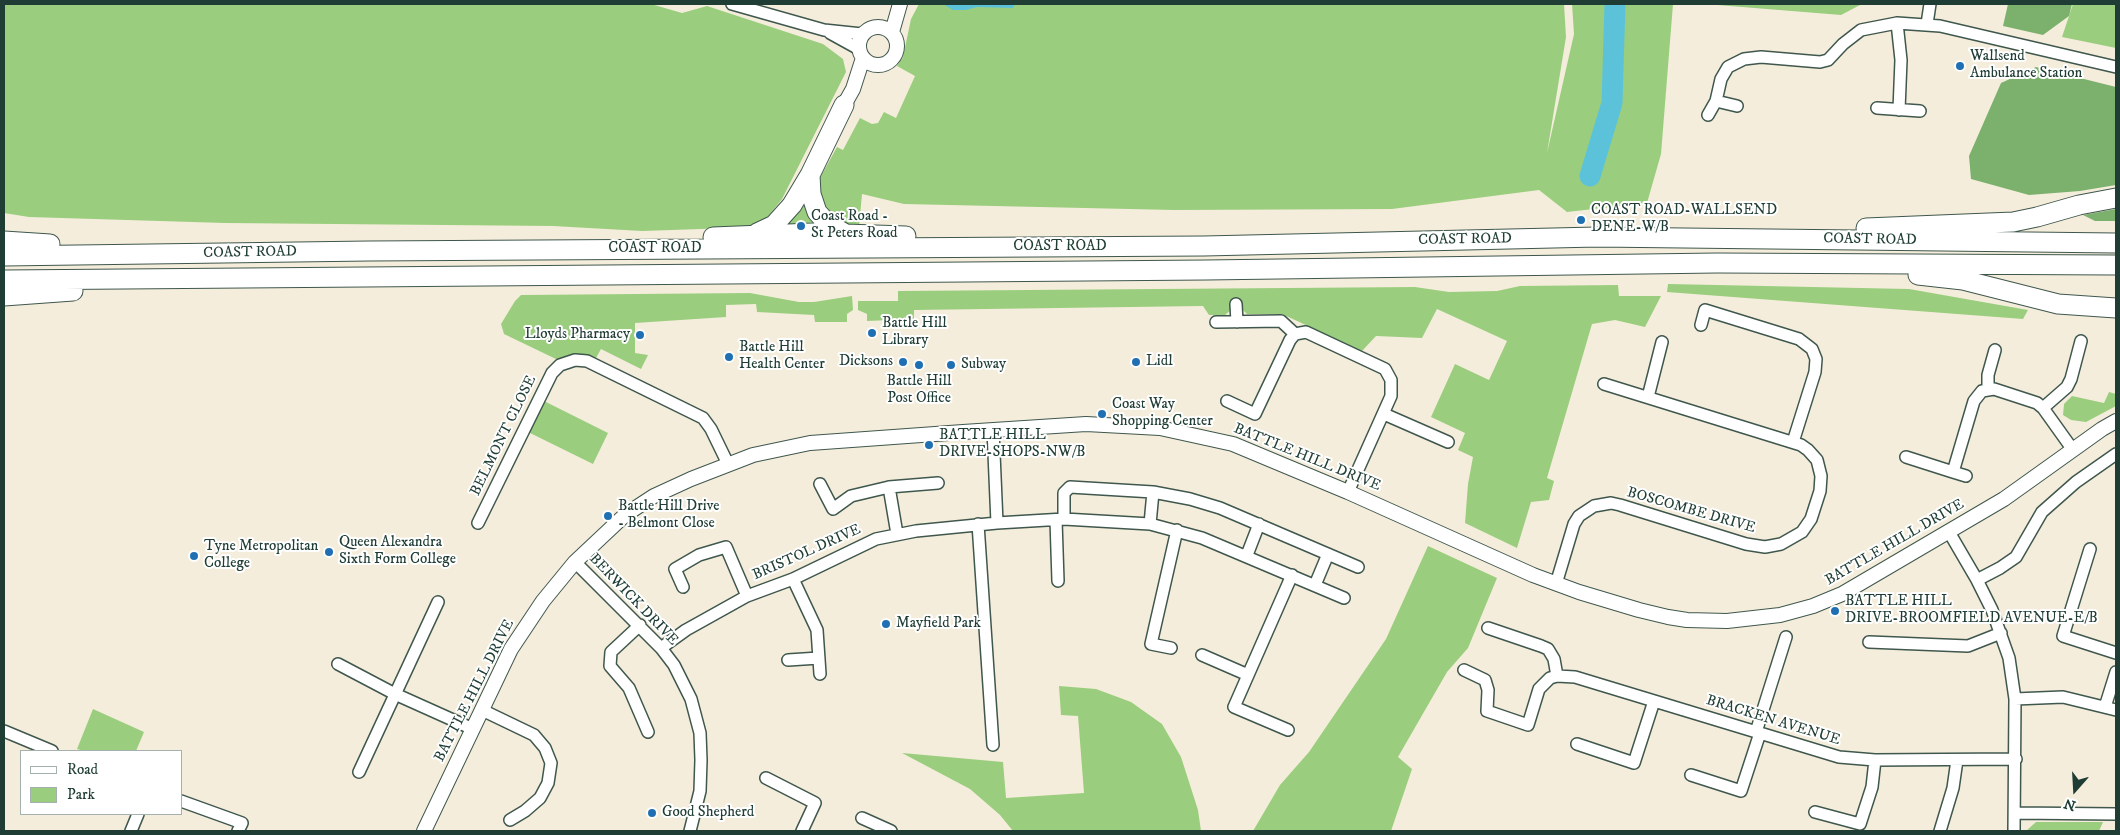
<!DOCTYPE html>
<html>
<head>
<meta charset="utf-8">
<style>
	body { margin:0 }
	#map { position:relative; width:2120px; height:835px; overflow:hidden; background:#f5eddb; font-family:"IM FELL DW Pica",serif }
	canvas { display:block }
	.frame { position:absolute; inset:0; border:5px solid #1f3d34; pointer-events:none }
	.legend { position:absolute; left:20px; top:750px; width:162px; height:65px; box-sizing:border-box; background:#fff; border:1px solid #a5b1ae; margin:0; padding:6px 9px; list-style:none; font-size:15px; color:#1f3d34 }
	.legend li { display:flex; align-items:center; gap:10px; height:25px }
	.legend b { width:25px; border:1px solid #a5b1ae }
	.north { position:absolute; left:2050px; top:765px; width:50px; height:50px; -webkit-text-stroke:4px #fff; paint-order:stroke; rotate:199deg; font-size:14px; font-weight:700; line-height:20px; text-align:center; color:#1f3d34 }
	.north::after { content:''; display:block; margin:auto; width:18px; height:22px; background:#1f3d34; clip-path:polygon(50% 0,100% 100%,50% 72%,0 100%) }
</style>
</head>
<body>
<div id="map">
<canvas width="2120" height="835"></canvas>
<div class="frame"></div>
<ul class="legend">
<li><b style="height:6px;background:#fff"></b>Road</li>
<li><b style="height:14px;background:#9ace7e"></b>Park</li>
</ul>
<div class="north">N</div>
</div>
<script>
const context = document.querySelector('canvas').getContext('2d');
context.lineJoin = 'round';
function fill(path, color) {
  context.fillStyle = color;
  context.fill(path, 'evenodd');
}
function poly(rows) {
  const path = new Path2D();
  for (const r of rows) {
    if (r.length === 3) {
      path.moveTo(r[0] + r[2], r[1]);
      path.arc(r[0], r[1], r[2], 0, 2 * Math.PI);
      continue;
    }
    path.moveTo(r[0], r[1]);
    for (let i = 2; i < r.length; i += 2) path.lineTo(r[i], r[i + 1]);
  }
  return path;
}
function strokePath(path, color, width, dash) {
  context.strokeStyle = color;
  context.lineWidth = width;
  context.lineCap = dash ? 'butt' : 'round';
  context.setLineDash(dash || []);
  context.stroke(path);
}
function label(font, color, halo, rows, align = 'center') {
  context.font = font + ' "IM FELL DW Pica",serif';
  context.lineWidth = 4;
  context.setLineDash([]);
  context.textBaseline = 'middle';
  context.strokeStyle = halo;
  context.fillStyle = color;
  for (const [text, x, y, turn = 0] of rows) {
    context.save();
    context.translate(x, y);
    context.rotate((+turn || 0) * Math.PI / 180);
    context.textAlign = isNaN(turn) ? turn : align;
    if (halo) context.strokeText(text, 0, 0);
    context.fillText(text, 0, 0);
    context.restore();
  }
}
fill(poly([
	[4,4,651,4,682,13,707,6,823,44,843,59,846,72,782,199,762,224,730,228,642,231,553,226,225,223,29,217,4,213],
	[919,4,1564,4,1566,37,1547,153,1574,34,1572,4,1673,4,1661,154,1647,203,1567,212,1539,190,1392,209,1174,210,904,204,862,194,859,227,839,224,827,215,816,185,837,147,843,150,860,118,872,124,878,123,884,112,896,118,915,76,897,66,903,57,911,19],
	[1705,4,1862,4,1841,15],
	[2073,4,2116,4,2116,48,2062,37],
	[803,194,818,224,785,228],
	[1668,284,1909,289,2028,310,2023,319,1667,292],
	[1618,285,1619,296,1661,296,1645,327,1615,320,1592,324,1547,478,1554,481,1549,500,1531,502,1517,548,1465,523,1468,484,1473,457,1458,450,1465,433,1431,417,1455,364,1489,380,1507,341,1437,309,1422,338,1376,336,1362,351,1282,314,1247,314,1241,308,1232,309,1225,315,1209,315,1203,306,914,310,914,319,867,321,867,314,858,310,858,301,898,301,898,291,1415,287,1449,292,1497,291,1520,286],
	[750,293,799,302,814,302,852,296,853,310,847,314,847,322,815,322,814,315,757,312,756,304,726,305,726,317,635,323,635,353,648,355,641,369,601,349,596,358,579,354,558,360,504,334,501,324,515,301,521,295],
	[2109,392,2116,394,2116,406,2086,422,2071,420,2063,415,2064,404,2072,396,2104,403],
	[544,401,608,433,593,464,528,432],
	[1428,546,1497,578,1468,648,1447,672,1398,757,1412,769,1391,831,1253,831,1280,785,1309,752,1386,639],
	[1059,686,1096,689,1131,702,1162,724,1181,757,1198,810,1201,831,1013,831,1000,815,970,789,902,753,1003,762,1006,798,1084,793,1078,716,1061,715],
	[93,709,144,732,136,751,84,751,77,749],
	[2036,822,2103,822,2099,831,2026,831]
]), '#9ace7e');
fill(poly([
	[2008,4,2072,4,2069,16,2043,35,2003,26],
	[2036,67,2116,87,2116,185,2080,191,2029,195,1971,179,1969,156,2001,83],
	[2116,209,2116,221,2095,221,2083,215]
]), '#7bb16d');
fill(poly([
	[943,4,1015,4,1013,8,977,7,966,10,953,10]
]), '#5cc2da');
strokePath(poly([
	[1590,176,1612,103,1615,4]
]), '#5cc2da', 21);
const minor = poly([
	[732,4,824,30,862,34],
	[1897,23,1901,60,1899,110],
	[1927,24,1930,4],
	[830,33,859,49],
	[1716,101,1721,79,1728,67,1744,59,1761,57,1820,62,1828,60,1843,44,1861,30,1897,23,1940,26,2116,67],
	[1877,108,1920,111],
	[1708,115,1716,101,1737,106],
	[1236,304,1237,322],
	[1216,322,1281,321,1295,334,1306,332,1385,369,1391,380,1391,396,1348,492],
	[1701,325,1705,310,1799,339,1812,349,1816,359,1815,372,1793,442],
	[1988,389,1988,375,1995,350],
	[1648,397,1662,342],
	[1227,401,1255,414,1290,340,1295,334],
	[2043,408,2067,387,2071,379,2081,341],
	[1384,414,1448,442],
	[993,430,997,523],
	[1906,457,1953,472,1974,401,1982,391,1994,389,2037,403,2043,408,2073,450],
	[1953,472,1966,476],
	[820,484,833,509,851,496,889,487,938,483],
	[889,487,897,534],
	[1064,519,1064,493,1070,487,1153,492,1190,499,1220,508,1358,567],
	[1056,520,1058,581],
	[478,523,552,373,560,365,575,360,587,361,703,418,711,429,728,464],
	[978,524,993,745],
	[1150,524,1153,492],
	[1949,532,1977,580,1992,610,2009,658,2015,699,2014,831],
	[2090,549,2063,636,2116,653],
	[1247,555,1259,524],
	[575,562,661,648,674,665,691,699,700,733,701,760,700,791,690,831],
	[793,579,817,630,820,674],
	[1977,580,2000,568,2016,557,2042,512,2076,482,2116,454],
	[1556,584,1574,524,1579,516,1594,506,1611,503,1620,505,1746,544,1765,547,1781,544,1802,532,1811,519,1820,491,1821,476,1817,460,1808,450,1801,445,1604,384],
	[1315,585,1328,554],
	[683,587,675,569,699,555,726,547,747,596],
	[640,625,611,652,610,666,629,688,648,732],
	[1869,642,1968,646,2001,633],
	[661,648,686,630,747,596,793,579,876,539,916,531,997,523,1064,519,1150,524,1202,538,1344,598],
	[1171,648,1151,644,1177,530],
	[1202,655,1248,675],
	[788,660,819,658],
	[338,664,395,694,473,729],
	[1464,670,1485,680,1488,690,1487,711,1528,725,1539,689,1550,678,1557,676,1554,659,1548,649,1541,646,1488,628],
	[1557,676,1575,677,1839,757,1875,760,2016,759],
	[2015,699,2063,697,2116,710],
	[2105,707,2116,672],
	[482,710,534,735,545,748,551,763,548,783,540,798,525,811,510,820],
	[1288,730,1234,707,1292,575],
	[4,731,52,751],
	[1756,732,1786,637],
	[1577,744,1634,763,1654,701],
	[359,772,438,602],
	[1691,775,1741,791,1760,733],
	[766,778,815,803,802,831],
	[181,801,242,823,238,831],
	[1815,812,1860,824,1872,787,1875,760],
	[2015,813,2116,814],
	[862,818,891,831],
	[131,831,138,814],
	[1940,831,1953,788,1957,760]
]);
const tertiary = poly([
	[878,46,19],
	[892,32,900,4],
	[844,105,853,89,863,58],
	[424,831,511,649,543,601,575,562,625,515,654,496,691,479,753,455,810,443,963,432,1086,424,1160,428,1233,444,1348,492,1533,575,1579,592,1639,610,1668,617,1687,620,1727,621,1780,615,1813,606,1842,594,2004,499,2102,429,2116,421]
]);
const trunk = poly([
	[810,175,811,194,817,212,828,224,844,233],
	[1866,228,2013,222,2037,217,2079,205,2116,198],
	[757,233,774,225,792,205,810,175,844,105],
	[713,237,813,233,906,236],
	[4,241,50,244],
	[4,256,369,251,1204,246,1597,237,2116,243],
	[1918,275,1963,280,2058,304,2116,308],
	[4,280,1206,270,1717,263,2116,265],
	[4,296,73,291]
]);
strokePath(minor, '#3f574d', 14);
strokePath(tertiary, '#3f574d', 16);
strokePath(trunk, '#3f574d', 21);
strokePath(minor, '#fff', 11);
strokePath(tertiary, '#fff', 14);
strokePath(trunk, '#fff', 19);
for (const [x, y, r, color] of [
	[1960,66,5,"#1f6fb2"],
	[1581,220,5,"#1f6fb2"],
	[801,226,5,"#1f6fb2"],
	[872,333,5,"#1f6fb2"],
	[640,335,5,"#1f6fb2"],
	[729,357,5,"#1f6fb2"],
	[903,362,5,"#1f6fb2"],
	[1136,362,5,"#1f6fb2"],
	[919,365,5,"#1f6fb2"],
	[951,365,5,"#1f6fb2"],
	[1102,414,5,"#1f6fb2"],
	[929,445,5,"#1f6fb2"],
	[608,516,5,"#1f6fb2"],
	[329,552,5,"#1f6fb2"],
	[194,556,5,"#1f6fb2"],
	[1835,611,5,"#1f6fb2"],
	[886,624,5,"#1f6fb2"],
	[652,813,5,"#1f6fb2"]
]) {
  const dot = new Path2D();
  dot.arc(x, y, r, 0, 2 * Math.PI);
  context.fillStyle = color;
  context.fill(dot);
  strokePath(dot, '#fff', 2);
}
label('15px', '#1f3d34', '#fff', [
	["Wallsend",1970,57],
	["Ambulance Station",1970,74],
	["COAST ROAD-WALLSEND",1591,211],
	["DENE-W/B",1591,228],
	["Coast Road -",811,217],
	["St Peters Road",811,234],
	["Battle Hill",882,324],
	["Library",882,341],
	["Lloyds Pharmacy",630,335,"right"],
	["Battle Hill",739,348],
	["Health Center",739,365],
	["Dicksons",893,362,"right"],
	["Lidl",1146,362],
	["Subway",961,365],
	["Battle Hill",919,382,"center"],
	["Post Office",919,399,"center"],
	["Coast Way",1112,405],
	["Shopping Center",1112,422],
	["BATTLE HILL",939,436],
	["DRIVE-SHOPS-NW/B",939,453],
	["Battle Hill Drive",618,507],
	["- Belmont Close",618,524],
	["Queen Alexandra",339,543],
	["Sixth Form College",339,560],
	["Tyne Metropolitan",204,547],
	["College",204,564],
	["BATTLE HILL",1845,602],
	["DRIVE-BROOMFIELD AVENUE-E/B",1845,619],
	["Mayfield Park",896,624],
	["Good Shepherd",662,813]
], 'left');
label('15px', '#1f3d34', '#fff', [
	["COAST ROAD",1465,240,-1],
	["COAST ROAD",1870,240,1],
	["COAST ROAD",1060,247],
	["COAST ROAD",655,249],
	["COAST ROAD",250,253,-1],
	["BELMONT CLOSE",504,436,-64],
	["BATTLE HILL DRIVE",1307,458,22],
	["BOSCOMBE DRIVE",1691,511,16],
	["BATTLE HILL DRIVE",1895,543,-30],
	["BRISTOL DRIVE",807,553,-24],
	["BERWICK DRIVE",633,600,46],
	["BATTLE HILL DRIVE",475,691,-63],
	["BRACKEN AVENUE",1773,721,17]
]);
</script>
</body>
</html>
